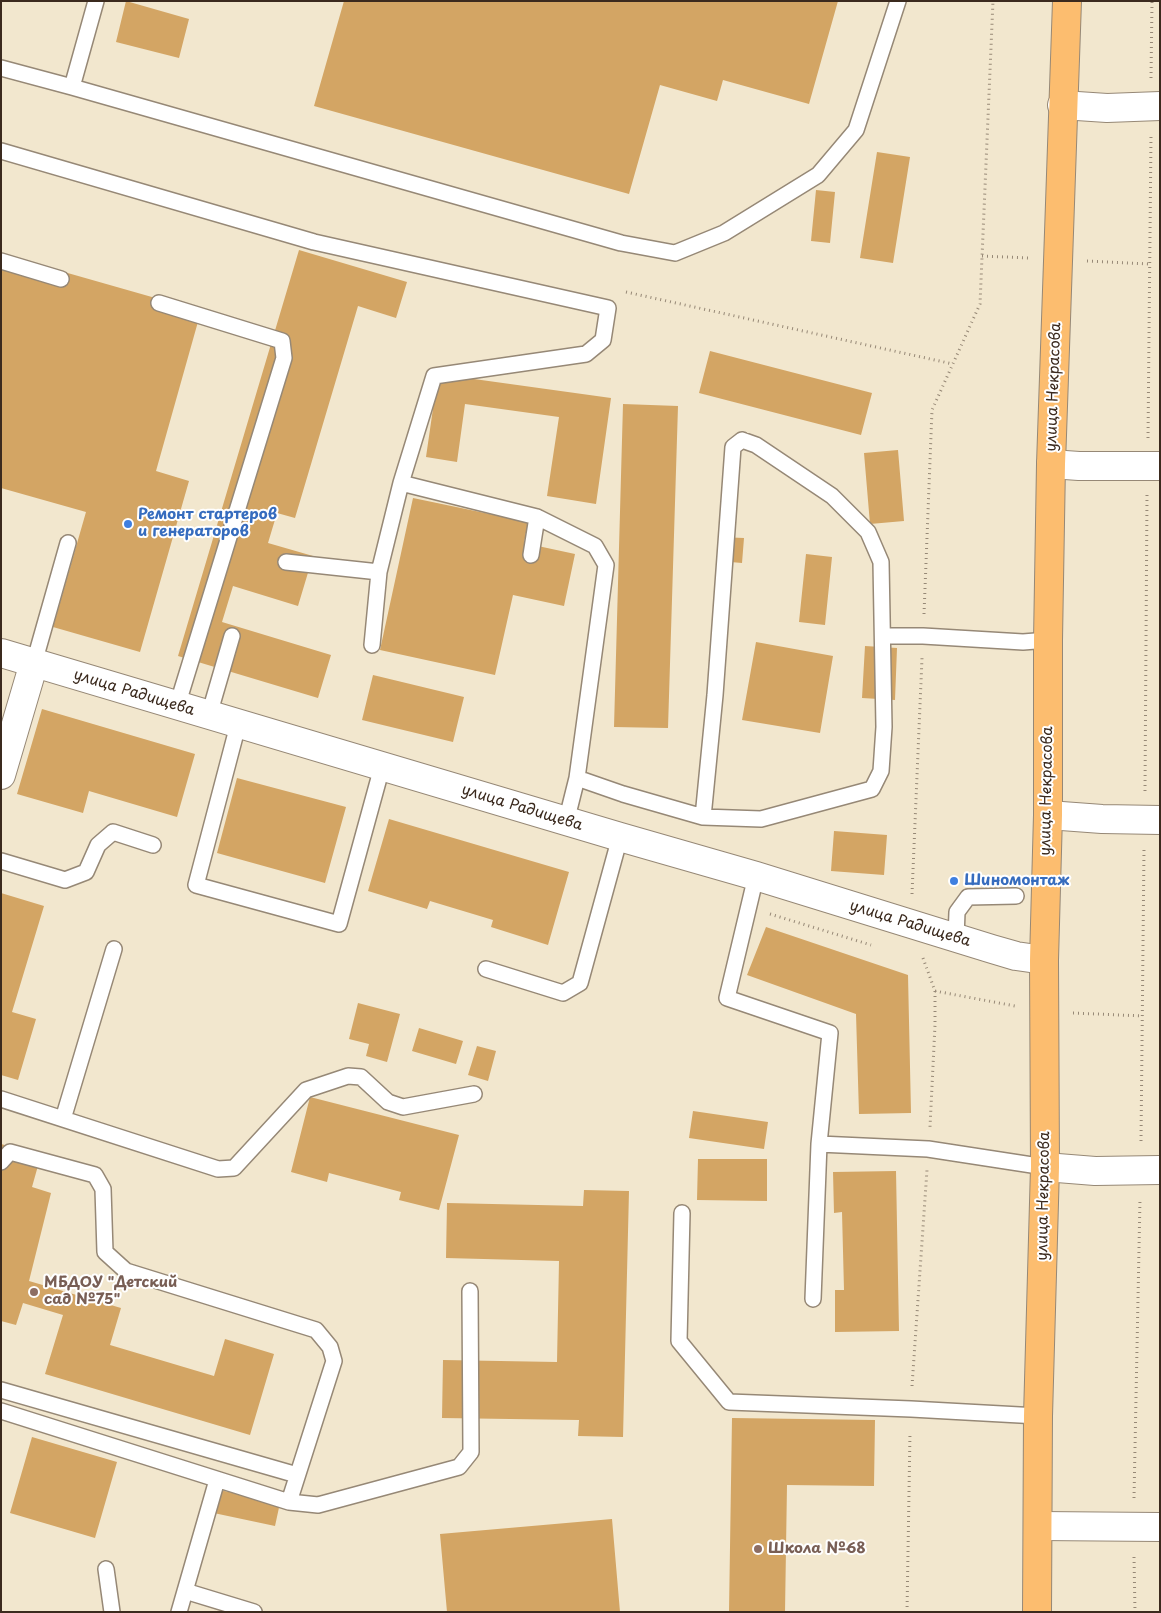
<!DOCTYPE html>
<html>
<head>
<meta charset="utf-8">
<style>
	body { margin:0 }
	#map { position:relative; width:1161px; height:1613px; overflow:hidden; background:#f2e7ce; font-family:"Playpen Sans",sans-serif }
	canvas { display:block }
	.frame { position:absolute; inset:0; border:2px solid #3b2a1e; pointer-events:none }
</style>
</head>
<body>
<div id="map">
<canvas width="1161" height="1613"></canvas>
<div class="frame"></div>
</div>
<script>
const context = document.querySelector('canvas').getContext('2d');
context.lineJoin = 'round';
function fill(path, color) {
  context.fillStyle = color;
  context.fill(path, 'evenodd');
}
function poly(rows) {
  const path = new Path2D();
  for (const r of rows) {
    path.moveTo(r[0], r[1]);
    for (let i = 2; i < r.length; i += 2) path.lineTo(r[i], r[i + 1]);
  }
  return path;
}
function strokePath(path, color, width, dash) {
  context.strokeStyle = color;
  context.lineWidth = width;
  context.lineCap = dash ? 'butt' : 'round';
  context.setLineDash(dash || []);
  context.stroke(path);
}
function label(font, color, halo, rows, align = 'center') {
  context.font = font + ' "Playpen Sans",sans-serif';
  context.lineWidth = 4;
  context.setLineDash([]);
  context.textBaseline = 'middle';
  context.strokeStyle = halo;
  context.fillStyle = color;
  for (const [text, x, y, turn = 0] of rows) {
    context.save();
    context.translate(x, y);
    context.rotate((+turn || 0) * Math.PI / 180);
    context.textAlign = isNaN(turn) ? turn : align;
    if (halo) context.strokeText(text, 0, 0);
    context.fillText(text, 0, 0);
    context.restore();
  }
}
fill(poly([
	[126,1,189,19,179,58,116,42],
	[344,1,838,1,809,104,723,80,717,101,660,85,629,194,314,106],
	[877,152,910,157,893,263,860,258],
	[816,190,835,192,830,243,811,241],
	[299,250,407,282,396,318,358,306,295,518,277,513,268,543,313,556,298,606,233,586,222,622,331,655,318,698,178,656],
	[1,254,201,311,156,471,189,481,140,652,53,627,86,512,1,488],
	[710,351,872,393,861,435,699,393],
	[438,374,611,398,596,504,547,496,559,417,465,404,457,462,426,457],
	[623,404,678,406,668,728,614,727],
	[898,450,904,521,870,524,864,453],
	[413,498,528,522,524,543,575,554,564,606,513,595,495,675,380,650],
	[720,537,744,538,742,563,719,561],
	[806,554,832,557,825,625,799,622],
	[756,642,833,656,820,733,742,720],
	[865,646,897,648,895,700,862,698],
	[373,675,464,697,453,742,362,720],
	[42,709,195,754,177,817,89,791,83,813,17,794],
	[237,778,346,807,325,883,217,853],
	[389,819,569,872,548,945,491,927,493,920,430,901,427,909,368,891],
	[834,831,887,835,884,875,831,871],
	[1,893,44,906,12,1012,36,1019,18,1080,1,1075],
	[766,927,908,975,911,1113,859,1114,856,1014,747,975],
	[358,1003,400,1014,387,1062,366,1056,369,1044,349,1039],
	[419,1028,463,1041,456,1064,412,1051],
	[477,1046,496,1051,488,1081,468,1075],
	[310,1097,459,1135,439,1210,399,1200,401,1192,329,1173,327,1182,291,1172],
	[693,1111,768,1122,764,1149,689,1138],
	[1,1144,41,1155,32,1187,51,1193,29,1281,121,1308,110,1345,214,1376,225,1339,274,1354,250,1435,45,1374,63,1315,23,1303,16,1325,1,1321],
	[698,1159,767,1159,767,1201,697,1200],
	[896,1171,899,1331,835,1332,835,1290,844,1290,842,1212,834,1213,833,1172],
	[584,1190,629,1191,623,1437,578,1436,579,1420,442,1418,443,1360,557,1362,559,1261,446,1258,447,1203,583,1206],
	[732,1418,875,1420,874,1486,787,1485,785,1612,729,1612],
	[32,1437,117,1462,95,1538,10,1513],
	[215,1489,280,1503,275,1526,209,1512],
	[612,1519,620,1612,447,1612,440,1534]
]), '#d3a564');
const service = poly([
	[1,68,72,87,621,243,675,253,724,233,818,175,856,130,898,1],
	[72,87,96,1],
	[1,151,314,242,608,308,603,340,586,354,434,376,401,483],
	[1,261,61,279],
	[159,303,282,341,284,358,177,706],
	[742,440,756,445,832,496,868,532,881,562,884,727,881,771,872,789,761,819,703,817,715,695,733,447,742,440],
	[531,555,537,517],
	[286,562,379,572],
	[884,636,923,636,1023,642,1048,640],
	[372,645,379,572,401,483,537,517,595,546,606,565,577,778,623,794,703,817],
	[34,663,68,543],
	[209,715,232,636],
	[238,725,196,885,339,924,382,767],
	[566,822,577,778],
	[1,861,65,880,86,872,98,845,113,832,153,845],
	[756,876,727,998,830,1033,819,1144,928,1149,1045,1167],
	[956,938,957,912,968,897,1016,896],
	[486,969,563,993,580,983,620,837],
	[1,1099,218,1169,234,1168,306,1090,348,1076,361,1077,388,1102,403,1107,474,1094],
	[63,1119,114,949],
	[1,1162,10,1152,95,1175,103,1189,105,1252,126,1271,316,1330,330,1347,334,1361,289,1502],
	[682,1213,679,1341,729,1402,911,1409,1038,1416],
	[813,1299,819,1144],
	[1,1390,297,1475],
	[1,1411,289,1502,318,1505,459,1467,471,1452,470,1291],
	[106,1569,112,1612],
	[185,1591,254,1612],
	[179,1612,217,1480]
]);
const minor = poly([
	[1062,105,1107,108,1160,106],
	[1051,464,1079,466,1160,466],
	[1,775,34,663],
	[1048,815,1102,819,1160,820],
	[1045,1167,1095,1171,1160,1170],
	[1039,1526,1160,1527]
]);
const tertiary = poly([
	[1,653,620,837,756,876,992,949,1016,956,1044,960]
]);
const primary = poly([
	[1037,1612,1038,1416,1045,1167,1044,960,1048,815,1048,640,1051,464,1067,1]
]);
strokePath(service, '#968876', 18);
strokePath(minor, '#968876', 30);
strokePath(tertiary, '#968876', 30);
strokePath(primary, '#968876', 30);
strokePath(poly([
	[1151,78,1152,1],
	[982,256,1029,258],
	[1087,261,1150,264],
	[626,292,953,364],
	[1148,438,1151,134],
	[924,614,932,410,980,304,993,1],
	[1145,791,1147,494],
	[912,894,922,658],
	[770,914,871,945],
	[923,958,935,991,935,1025,930,1127],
	[935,991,1015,1006],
	[1073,1013,1143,1016],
	[1141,1141,1144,849],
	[912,1386,927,1170],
	[1134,1498,1140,1199],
	[1134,1557,1135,1612],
	[907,1612,910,1432]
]), '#968876', 3, [1, 4]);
strokePath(service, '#fff', 15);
strokePath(minor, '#fff', 28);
strokePath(tertiary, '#fff', 28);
strokePath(primary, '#fcbd6f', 28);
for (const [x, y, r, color] of [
	[128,524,5,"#3f7fe0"],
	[954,881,5,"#3f7fe0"],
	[34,1292,5,"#8d6e63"],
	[758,1549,5,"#8d6e63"]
]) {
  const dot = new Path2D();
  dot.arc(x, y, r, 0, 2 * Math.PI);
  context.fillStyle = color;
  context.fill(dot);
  strokePath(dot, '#fff', 2);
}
label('15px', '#3b2a1e', '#fff', [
	["улица Некрасова",1054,387,-88],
	["улица Радищева",134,693,17],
	["улица Некрасова",1047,791,-89],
	["улица Радищева",522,808,17],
	["улица Радищева",910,924,17],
	["улица Некрасова",1044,1196,-89]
]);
label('bold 15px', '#366cbe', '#fff', [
	["Ремонт стартеров",138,515],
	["и генераторов",138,532],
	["Шиномонтаж",964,881]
], 'left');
label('bold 15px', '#785e54', '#fff', [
	["МБДОУ \"Детский",44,1283],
	["сад №75\"",44,1300],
	["Школа №68",768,1549]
], 'left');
</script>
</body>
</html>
